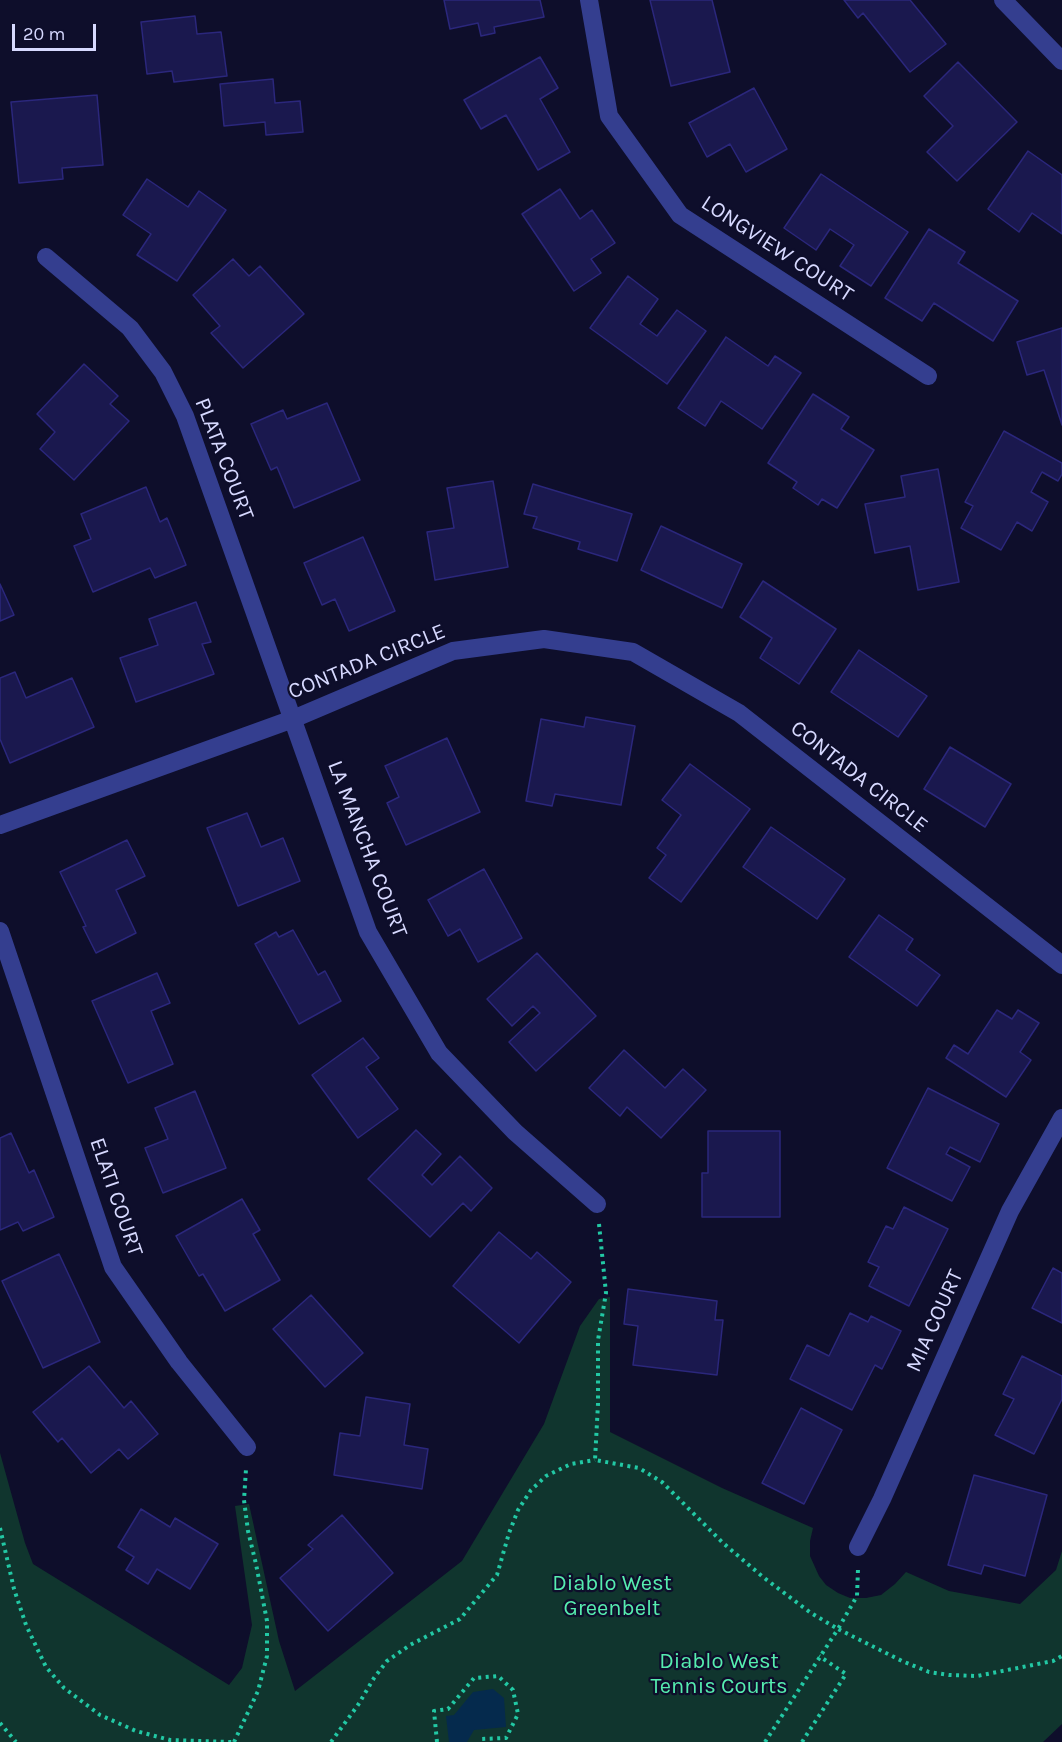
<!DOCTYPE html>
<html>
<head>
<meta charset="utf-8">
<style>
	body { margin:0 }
	#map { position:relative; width:1062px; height:1742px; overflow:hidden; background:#0e0e2b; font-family:Karla,sans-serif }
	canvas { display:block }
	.scale { position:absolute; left:12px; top:24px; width:84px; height:27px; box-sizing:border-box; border:3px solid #d7d9ff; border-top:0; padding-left:8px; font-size:18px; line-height:21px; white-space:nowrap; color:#d7d9ff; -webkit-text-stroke:4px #0e0e2b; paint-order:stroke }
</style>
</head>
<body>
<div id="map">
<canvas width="1062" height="1742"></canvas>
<div class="scale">20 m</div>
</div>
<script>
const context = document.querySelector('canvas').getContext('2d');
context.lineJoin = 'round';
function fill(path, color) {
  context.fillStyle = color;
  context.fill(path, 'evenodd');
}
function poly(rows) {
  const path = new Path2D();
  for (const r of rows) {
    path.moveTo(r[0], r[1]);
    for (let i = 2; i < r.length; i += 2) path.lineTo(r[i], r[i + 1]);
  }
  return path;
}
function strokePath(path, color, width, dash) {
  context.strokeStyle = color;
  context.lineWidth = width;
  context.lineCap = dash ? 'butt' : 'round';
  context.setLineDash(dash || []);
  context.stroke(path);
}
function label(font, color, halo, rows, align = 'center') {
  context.font = font + ' Karla,sans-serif';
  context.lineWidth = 4.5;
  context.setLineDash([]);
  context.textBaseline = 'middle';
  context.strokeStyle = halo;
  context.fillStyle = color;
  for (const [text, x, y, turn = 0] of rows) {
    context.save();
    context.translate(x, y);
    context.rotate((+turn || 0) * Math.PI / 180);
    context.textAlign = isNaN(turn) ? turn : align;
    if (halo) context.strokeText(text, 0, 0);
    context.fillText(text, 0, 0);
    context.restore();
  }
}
fill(poly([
	[610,1297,610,1432,722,1488,813,1528,810,1541,810,1556,819,1576,826,1585,838,1593,850,1598,866,1598,881,1595,895,1584,906,1572,949,1591,1020,1604,1056,1570,1062,1551,1062,1724,1043,1742,0,1742,0,1453,25,1543,33,1564,229,1685,242,1668,252,1625,235,1506,249,1504,279,1641,295,1691,462,1561,544,1424,580,1326,599,1299]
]), '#10352e');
fill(poly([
	[493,1689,504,1698,506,1727,474,1730,467,1742,449,1742,446,1716,454,1715,473,1692]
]), '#052a4d');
const building = poly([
	[444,0,540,0,544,17,494,27,495,33,481,36,478,23,450,29,444,0],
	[650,0,712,0,730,72,671,86,650,0],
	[844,0,910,0,946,44,910,72,863,13,858,18,844,0],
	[195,16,197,34,221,32,227,76,174,82,172,71,147,74,141,22,195,16],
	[540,57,558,88,540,99,570,152,538,170,506,115,481,129,464,100,540,57],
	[958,62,1017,122,957,181,927,152,953,126,924,96,958,62],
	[273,79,275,103,300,101,303,132,266,135,265,122,224,126,220,84,273,79],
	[754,88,787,149,746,172,730,144,707,157,689,123,754,88],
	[97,95,103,165,62,168,63,179,19,183,11,102,97,95],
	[1028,151,1062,175,1062,234,1032,213,1019,232,988,209,1028,151],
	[821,174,908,232,871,286,840,266,854,245,830,229,816,250,784,228,821,174],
	[147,179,188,207,199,191,226,210,177,281,137,255,151,234,123,215,147,179],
	[560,189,580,219,592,210,615,243,591,259,601,273,574,291,522,214,560,189],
	[929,229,965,252,958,263,1018,301,993,341,934,303,922,321,885,298,929,229],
	[233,259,249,276,260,266,304,314,243,368,211,333,220,326,193,295,233,259],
	[628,276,658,299,640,324,657,336,677,310,706,331,667,384,590,328,628,276],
	[1062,328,1062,425,1044,370,1027,375,1017,342,1062,328],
	[726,337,768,366,775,356,801,373,762,429,721,401,705,426,678,408,726,337],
	[84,364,118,396,110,404,129,421,74,480,40,449,55,432,37,414,84,364],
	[813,394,849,417,841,429,874,450,837,508,822,499,818,505,793,488,797,482,768,463,813,394],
	[327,403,360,480,294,508,277,467,271,470,251,424,283,410,287,419,327,403],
	[1004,431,1062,463,1062,474,1058,481,1042,472,1031,492,1048,502,1032,531,1017,522,1001,550,961,528,973,506,965,502,1004,431],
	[938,469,959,582,918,590,910,546,875,553,865,504,905,497,901,476,938,469],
	[493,481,508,567,435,580,427,532,454,528,447,488,493,481],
	[533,484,632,514,617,561,578,549,580,542,533,528,537,517,524,514,533,484],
	[146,487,160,522,167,518,186,565,155,578,150,568,93,592,74,546,91,539,81,514,146,487],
	[661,526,742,564,722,608,641,570,661,526],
	[363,537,395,611,349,631,335,599,322,605,304,563,363,537],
	[763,581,836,629,799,684,760,658,772,638,740,617,763,581],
	[0,584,14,615,0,621,0,584],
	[196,602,211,642,202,644,214,674,136,702,120,658,158,645,149,619,196,602],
	[859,650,927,696,898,737,831,692,859,650],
	[15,672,26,698,72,678,94,727,10,763,0,739,0,678,15,672],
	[586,717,635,726,621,805,555,794,552,806,526,801,541,719,584,727,586,717],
	[447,738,480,812,406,845,387,803,399,797,385,766,447,738],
	[950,747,1011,784,985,827,924,789,950,747],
	[690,764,750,809,681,902,649,878,666,855,657,848,681,815,662,800,690,764],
	[247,813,261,847,283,838,300,881,238,906,207,828,247,813],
	[771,827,845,879,817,919,743,867,771,827],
	[127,840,145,876,116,890,136,933,96,953,83,927,86,926,60,872,127,840],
	[484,869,522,938,478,962,460,929,448,936,428,900,484,869],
	[879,915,913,939,906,950,940,975,917,1006,849,957,879,915],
	[293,930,318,975,325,971,341,1001,299,1024,255,944,276,932,279,937,293,930],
	[537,953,596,1016,536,1071,509,1042,540,1013,533,1006,512,1026,487,999,537,953],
	[157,973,170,1003,151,1011,173,1064,128,1083,92,1001,157,973],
	[997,1010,1012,1019,1018,1010,1039,1023,1020,1052,1031,1060,1006,1097,946,1058,954,1045,968,1054,997,1010],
	[363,1038,379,1058,366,1067,398,1109,358,1138,312,1075,363,1038],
	[624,1050,665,1088,683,1069,706,1090,661,1138,627,1107,620,1116,589,1088,624,1050],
	[928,1088,999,1124,980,1162,950,1147,946,1154,970,1167,952,1201,887,1168,928,1088],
	[195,1091,226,1168,163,1193,145,1148,168,1139,155,1108,195,1091],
	[416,1130,441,1154,422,1175,432,1185,460,1156,492,1188,471,1211,463,1203,430,1237,368,1179,416,1130],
	[708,1131,780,1131,780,1217,702,1217,702,1173,708,1173,708,1131],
	[11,1133,29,1173,34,1170,54,1217,23,1231,18,1222,0,1230,0,1138,11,1133],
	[242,1199,260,1230,253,1234,280,1280,225,1311,203,1274,199,1276,176,1236,242,1199],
	[904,1207,948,1229,909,1306,869,1286,879,1267,868,1262,886,1226,893,1229,904,1207],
	[499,1232,531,1259,537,1252,571,1282,519,1343,453,1286,499,1232],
	[59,1254,100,1342,43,1368,2,1281,59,1254],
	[1053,1268,1062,1273,1062,1323,1032,1308,1053,1268],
	[628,1289,717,1301,715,1320,723,1320,717,1375,633,1365,638,1326,624,1324,628,1289],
	[311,1295,363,1353,325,1387,273,1329,311,1295],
	[850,1313,868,1322,871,1316,901,1331,882,1369,875,1365,852,1410,790,1379,807,1345,829,1356,850,1313],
	[1022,1356,1062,1376,1062,1399,1034,1454,995,1435,1014,1399,1003,1394,1022,1356],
	[89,1366,124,1408,131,1401,158,1434,128,1459,119,1449,91,1473,62,1438,58,1442,33,1412,89,1366],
	[366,1397,410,1404,404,1445,428,1449,422,1489,334,1475,340,1433,360,1436,366,1397],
	[801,1408,842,1430,804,1504,762,1483,801,1408],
	[974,1475,1047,1495,1025,1576,984,1565,981,1574,948,1565,974,1475],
	[141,1509,170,1527,175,1518,218,1544,190,1589,157,1569,148,1584,126,1570,134,1557,118,1547,141,1509],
	[342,1515,393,1573,328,1631,280,1578,313,1549,308,1545,342,1515]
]);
fill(building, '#1a184e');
strokePath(building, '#2b277c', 1.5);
strokePath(poly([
	[599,1224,606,1293,598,1340,598,1404,595,1460,639,1468,662,1482,723,1543,763,1577,811,1613,838,1629,857,1596,858,1569],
	[0,1528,14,1589,26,1625,46,1667,64,1688,100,1715,136,1731,170,1740,232,1742],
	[0,1723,16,1742],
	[234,1742,258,1691,267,1656,267,1621,256,1564,248,1531,244,1500,246,1469],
	[331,1742,358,1705,374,1678,387,1661,410,1645,460,1619,497,1575,509,1533,518,1510,531,1490,546,1476,571,1464,595,1460],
	[437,1742,434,1711,448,1709,474,1678,498,1676,513,1690,518,1714,506,1738,481,1739,480,1742],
	[765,1742,838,1629,902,1661,929,1672,949,1675,977,1676,1053,1661,1062,1656],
	[802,1742,846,1674,819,1656]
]), '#22c8a4', 4, [3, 4.5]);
strokePath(poly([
	[589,0,609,116,680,215,928,376],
	[1003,0,1062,61],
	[46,257,130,328,163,372,185,416,368,932,439,1053,515,1132,597,1204],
	[0,825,293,719,453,651,544,639,633,652,739,713,1062,965],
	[0,931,113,1267,179,1362,247,1447],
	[858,1547,882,1499,1010,1211,1062,1118]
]), '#343e8f', 18);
label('22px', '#d7d9ff', '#0e0e2b', [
	["LONGVIEW COURT",777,249,33],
	["PLATA COURT",224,459,69],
	["CONTADA CIRCLE",367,662,-22],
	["CONTADA CIRCLE",859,777,38],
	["LA MANCHA COURT",367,849,69],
	["ELATI COURT",116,1197,71],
	["MIA COURT",935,1321,-66]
]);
label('22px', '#56edaf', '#0e0e2b', [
	["Diablo West",612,1584],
	["Greenbelt",612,1609],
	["Diablo West",719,1662],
	["Tennis Courts",719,1687]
]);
</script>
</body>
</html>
